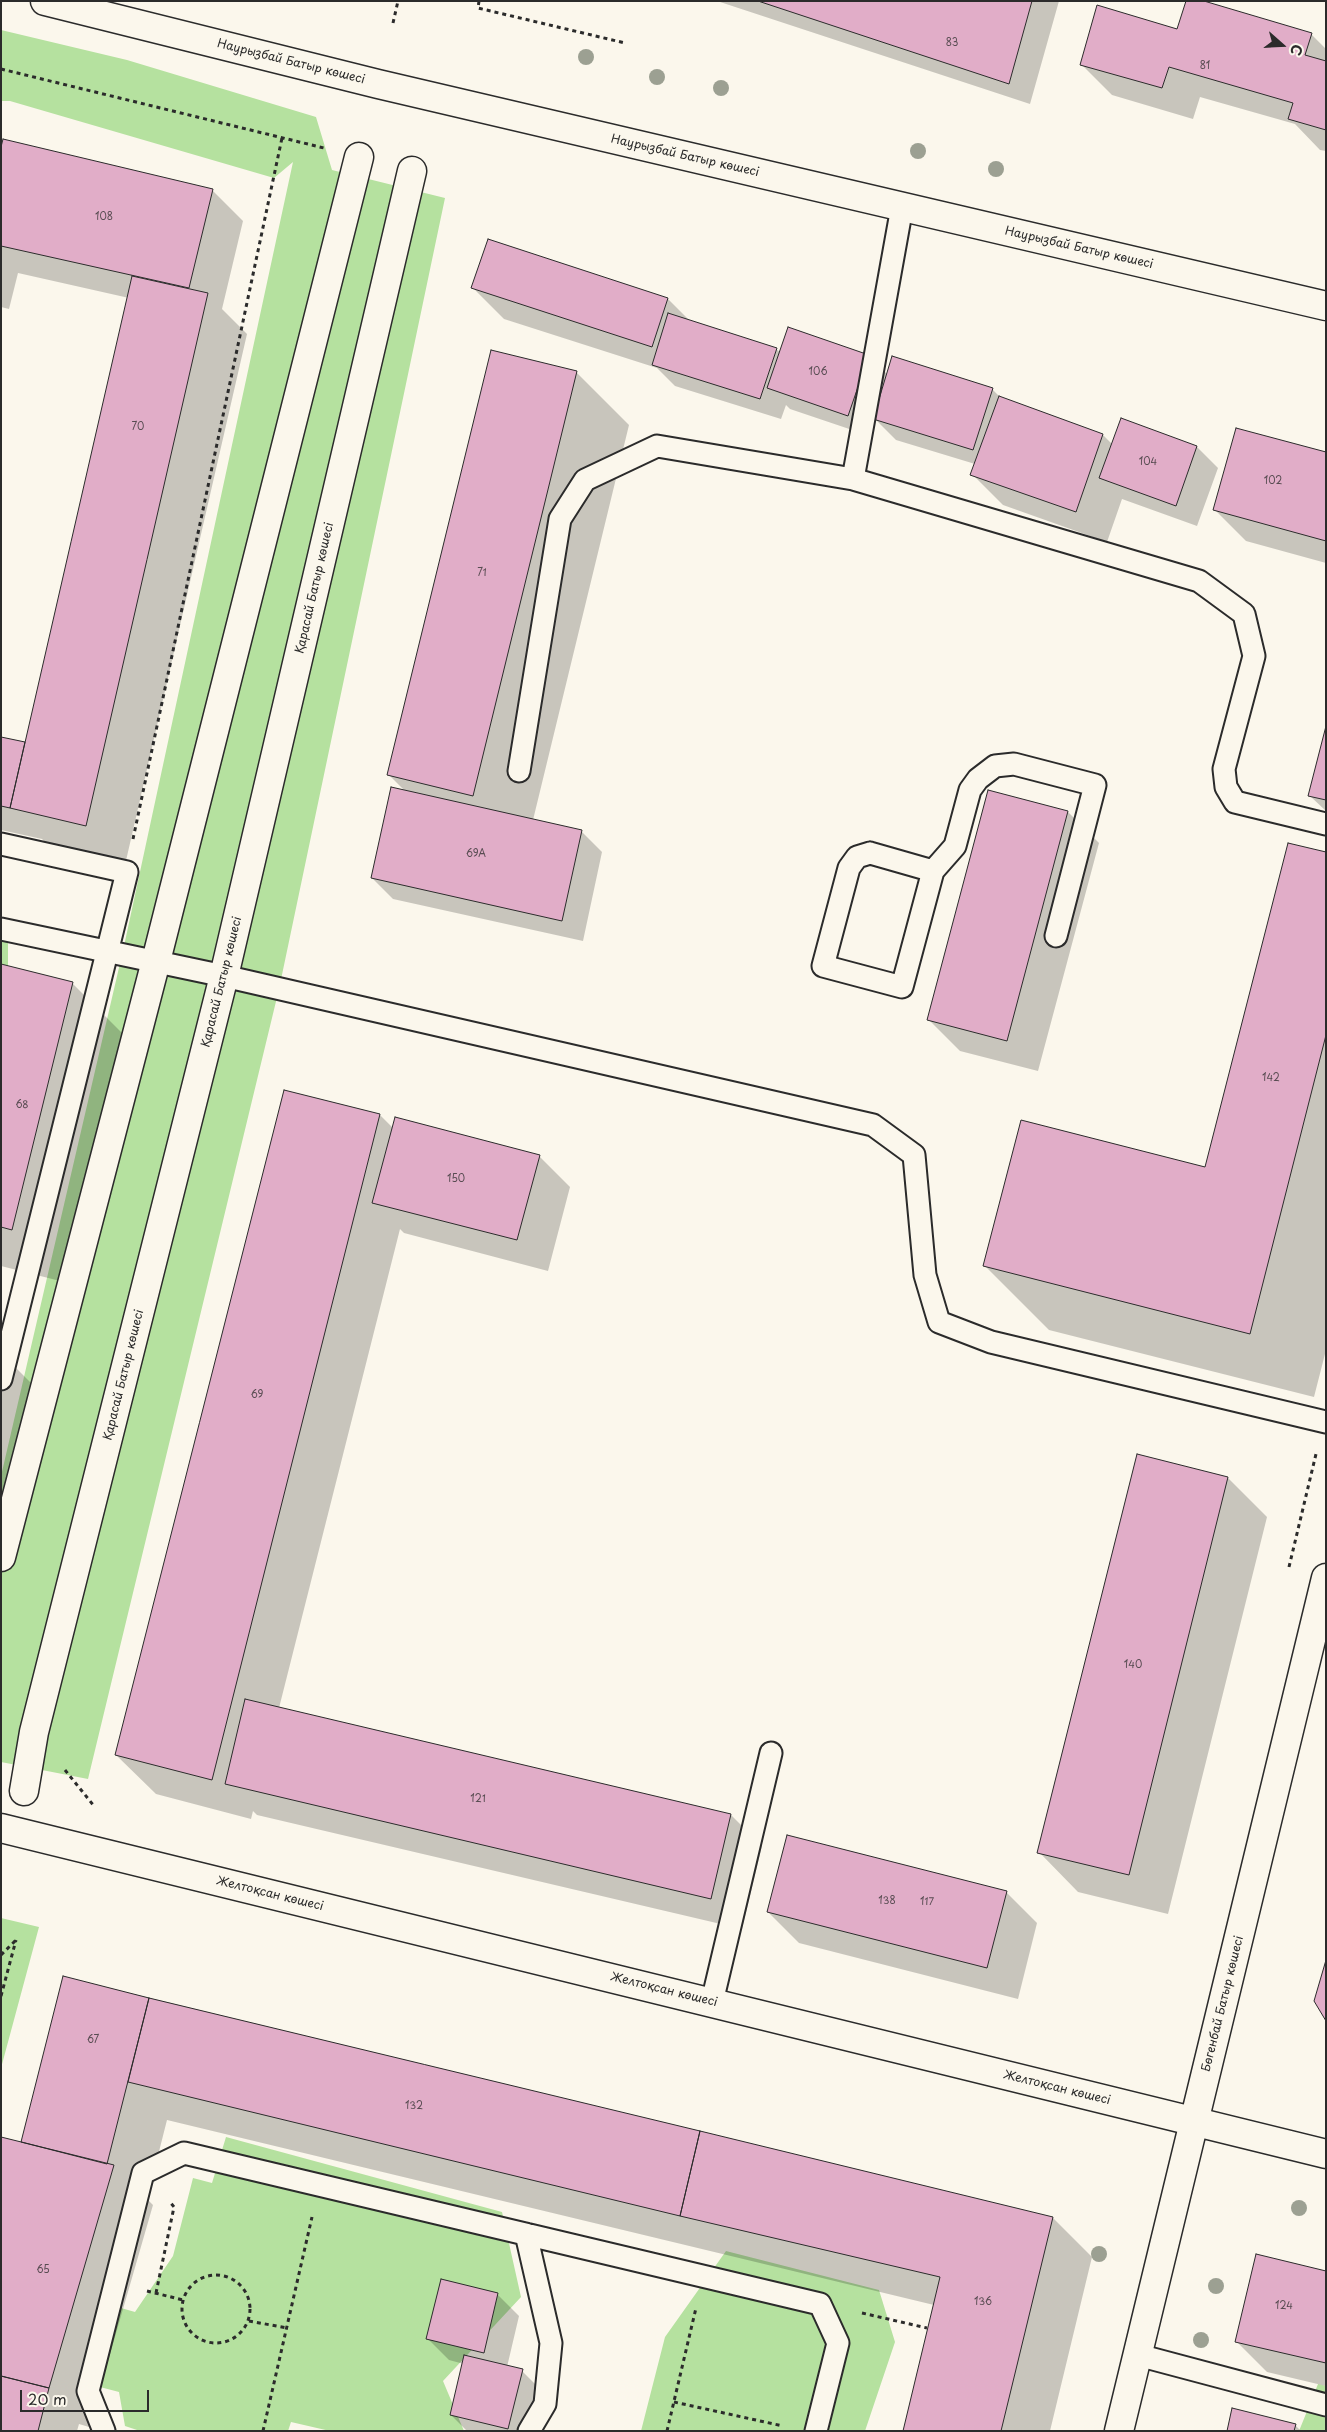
<!DOCTYPE html>
<html>
<head>
<meta charset="utf-8">
<style>
	body { margin:0 }
	#map { position:relative; width:1327px; height:2432px; overflow:hidden; background:#fbf7ec; font-family:"Playpen Sans",sans-serif }
	canvas { display:block }
	.frame { position:absolute; inset:0; border:2px solid #2b2b2b; pointer-events:none }
	.north { position:absolute; left:1257px; top:20px; width:50px; height:50px; -webkit-text-stroke:4px #fbf7ec; paint-order:stroke; rotate:109deg; font-size:14px; font-weight:700; line-height:20px; text-align:center; color:#2b2b2b }
	.north::after { content:''; display:block; margin:auto; width:18px; height:22px; background:#2b2b2b; clip-path:polygon(50% 0,100% 100%,50% 72%,0 100%) }
	.scale { position:absolute; left:20px; top:2390px; width:129px; height:22px; box-sizing:border-box; border:2px solid #2b2b2b; border-top:0; padding-left:6px; font-size:15px; line-height:18px; white-space:nowrap; color:#2b2b2b; -webkit-text-stroke:4px #fbf7ec; paint-order:stroke }
</style>
</head>
<body>
<div id="map">
<canvas width="1327" height="2432"></canvas>
<div class="frame"></div>
<div class="north">С</div>
<div class="scale">20 m</div>
</div>
<script>
const context = document.querySelector('canvas').getContext('2d');
context.lineJoin = 'round';
function fill(path, color) {
  context.fillStyle = color;
  context.fill(path, 'evenodd');
}
function poly(rows) {
  const path = new Path2D();
  for (const r of rows) {
    if (r.length === 3) {
      path.moveTo(r[0] + r[2], r[1]);
      path.arc(r[0], r[1], r[2], 0, 2 * Math.PI);
      continue;
    }
    path.moveTo(r[0], r[1]);
    for (let i = 2; i < r.length; i += 2) path.lineTo(r[i], r[i + 1]);
  }
  return path;
}
function strokePath(path, color, width, dash) {
  context.strokeStyle = color;
  context.lineWidth = width;
  context.lineCap = dash ? 'butt' : 'round';
  context.setLineDash(dash || []);
  context.stroke(path);
}
function label(font, color, halo, rows, align = 'center') {
  context.font = font + ' "Playpen Sans",sans-serif';
  context.lineWidth = 4;
  context.setLineDash([]);
  context.textBaseline = 'middle';
  context.strokeStyle = halo;
  context.fillStyle = color;
  for (const [text, x, y, turn = 0] of rows) {
    context.save();
    context.translate(x, y);
    context.rotate((+turn || 0) * Math.PI / 180);
    context.textAlign = isNaN(turn) ? turn : align;
    if (halo) context.strokeText(text, 0, 0);
    context.fillText(text, 0, 0);
    context.restore();
  }
}
fill(poly([
	[1,30,127,60,316,117,332,170,445,198,279,989,88,1779,1,1762,1,1476,124,946,293,162,274,178,10,101,1,101],
	[1,938,8,940,8,966,1,964],
	[1,1918,39,1927,1,2068],
	[226,2137,502,2212,521,2297,443,2381,464,2431,330,2431,291,2422,288,2431,140,2431,125,2426,119,2392,100,2387,121,2308,135,2312,173,2256,193,2178,212,2183],
	[726,2251,879,2290,895,2342,865,2431,641,2431,665,2337],
	[1318,2384,1326,2386,1326,2431,1299,2431]
]), '#b5e19f');
fill(poly([
	[717,1,1059,1,1030,104],
	[1178,30,1311,34,1326,49,1326,151,1320,150,1295,124,1200,97,1193,119,1112,95,1081,64],
	[1,152,212,190,243,221,222,309,247,334,125,865,51,848,42,839,1,830,1,738,26,744,129,298,18,273,9,309,1,307],
	[473,288,668,299,691,322,776,349,781,353,869,356,888,375,992,389,1001,398,1103,435,1112,444,1197,447,1218,468,1197,526,1122,499,1107,542,1003,505,972,474,975,464,896,440,875,419,870,436,790,409,786,405,781,419,675,386,657,368,504,319],
	[576,372,629,425,533,820,581,831,602,852,583,941,393,899,372,878,405,791,389,775],
	[1326,453,1326,563,1246,541,1215,510],
	[1326,731,1326,811,1310,796],
	[989,792,1068,812,1099,843,1038,1071,960,1051,929,1020],
	[1326,853,1326,1350,1314,1397,1049,1330,985,1266,1206,1169],
	[1,966,72,983,125,1036,64,1282,1,1266],
	[284,1091,380,1115,393,1128,539,1156,570,1187,548,1271,404,1233,400,1229,279,1708,731,1815,762,1846,742,1929,257,1815,253,1811,251,1819,156,1794,116,1755],
	[1,1353,36,1388,1,1526],
	[1228,1478,1267,1517,1168,1914,1078,1892,1039,1852],
	[1006,1892,1037,1923,1018,1999,799,1943,768,1912],
	[64,1977,1053,2218,1092,2257,1050,2431,904,2431,934,2305,167,2120,147,2199,153,2205,89,2427,79,2424,77,2431,1,2431,22,2144],
	[1326,2273,1326,2386,1267,2372,1236,2341],
	[442,2281,498,2295,519,2316,507,2367,522,2371,543,2392,534,2431,467,2431,451,2415,464,2364,449,2360,428,2339],
	[1295,2425,1301,2431,1228,2431]
]), '#0003');
const building = poly([
	[758,1,1032,1,1009,84,758,1],
	[1186,1,1204,1,1312,33,1305,55,1326,61,1326,130,1288,119,1293,103,1169,67,1162,88,1080,65,1097,5,1177,29,1186,1],
	[3,139,213,189,189,288,1,246,1,147,3,139],
	[488,239,668,298,652,347,471,288,488,239],
	[132,276,208,293,86,826,10,808,132,276],
	[668,313,777,348,760,399,652,365,668,313],
	[788,327,869,355,848,416,767,388,788,327],
	[491,350,577,371,473,796,387,775,491,350],
	[892,356,993,388,973,450,873,419,892,356],
	[999,396,1103,434,1076,512,970,475,999,396],
	[1121,418,1197,446,1176,506,1099,478,1121,418],
	[1236,428,1326,452,1326,541,1213,510,1236,428],
	[1326,726,1326,800,1308,796,1326,726],
	[1,737,25,742,10,808,1,806,1,737],
	[391,787,582,830,562,921,371,878,391,787],
	[988,790,1068,811,1007,1041,927,1020,988,790],
	[1288,843,1326,852,1326,1035,1250,1334,983,1266,1021,1120,1205,1167,1288,843],
	[1,964,73,982,12,1230,1,1227,1,964],
	[284,1090,380,1114,212,1780,115,1755,284,1090],
	[395,1117,540,1155,517,1240,372,1203,395,1117],
	[1137,1454,1228,1477,1129,1875,1037,1853,1137,1454],
	[245,1699,731,1814,711,1899,225,1784,245,1699],
	[787,1835,1007,1891,987,1968,767,1912,787,1835],
	[1326,1960,1326,2021,1314,2001,1326,1960],
	[63,1976,149,1998,107,2164,21,2142,63,1976],
	[149,1998,700,2131,680,2216,128,2082,149,1998],
	[700,2131,1053,2217,1001,2431,903,2431,940,2277,680,2216,700,2131],
	[1,2137,114,2165,49,2388,1,2376,1,2137],
	[1256,2254,1326,2271,1326,2363,1235,2342,1256,2254],
	[441,2279,498,2293,484,2353,426,2339,441,2279],
	[464,2355,523,2369,508,2429,450,2415,464,2355],
	[1,2376,49,2388,38,2431,1,2431,1,2376],
	[1232,2408,1296,2424,1294,2431,1227,2431,1232,2408]
]);
fill(building, '#e1adc8');
strokePath(building, '#2b2b2b', 1);
const lane = poly([
	[853,479,1199,581,1244,614,1254,656,1224,769,1226,787,1235,802,1326,824],
	[519,771,560,519,585,480,657,446,853,479,902,207],
	[1,844,127,872,1,1379],
	[870,853,933,871,902,987,823,966,849,868,857,857,870,853],
	[933,871,955,846,970,790,978,779,995,766,1014,764,1095,785,1056,936],
	[1,929,224,976,873,1125,914,1155,925,1275,939,1322,991,1342,1326,1422],
	[712,2002,771,1753],
	[526,2234,551,2343,545,2404,529,2431],
	[1138,2355,1326,2405],
	[104,2431,88,2391,143,2173,184,2153,820,2304,838,2343,816,2431]
]);
const street = poly([
	[1,1557,156,961,359,157],
	[24,1791,34,1732,224,976,412,171]
]);
const secondary = poly([
	[45,1,378,84,1326,306],
	[1,1828,1326,2154],
	[1119,2431,1326,1578]
]);
strokePath(lane, '#2b2b2b', 25);
strokePath(street, '#2b2b2b', 31);
strokePath(secondary, '#2b2b2b', 31);
strokePath(poly([
	[479,1,478,8,625,43],
	[393,23,398,1],
	[1,69,324,148],
	[133,839,282,138],
	[1289,1567,1316,1454],
	[65,1770,94,1806],
	[1,1955,16,1940],
	[1,1996,16,1940],
	[216,2309,34],
	[147,2291,183,2300],
	[156,2293,174,2207,170,2202],
	[862,2313,927,2328],
	[249,2321,287,2328],
	[674,2402,783,2426],
	[263,2431,312,2217],
	[667,2431,696,2308]
]), '#2b2b2b', 3, [4, 4]);
strokePath(lane, '#fbf7ec', 21);
strokePath(street, '#fbf7ec', 28);
strokePath(secondary, '#fbf7ec', 28);
context.fillStyle = '#9ca092';
for (const [x, y] of [
	[586,57],
	[657,77],
	[721,88],
	[918,151],
	[996,169],
	[1299,2208],
	[1099,2254],
	[1216,2286],
	[1201,2340]
]) {
  context.beginPath();
  context.arc(x, y, 8, 0, 2 * Math.PI);
  context.fill();
}
label('10px', '#584c52', null, [
	["83",952,43],
	["81",1205,66],
	["108",104,217],
	["106",818,372],
	["70",138,427],
	["104",1148,462],
	["102",1273,481],
	["71",482,573],
	["69А",476,854],
	["142",1271,1078],
	["68",22,1105],
	["150",456,1179],
	["69",257,1395],
	["140",1133,1665],
	["121",478,1799],
	["138",887,1901],
	["117",927,1902],
	["67",93,2040],
	["132",414,2106],
	["65",43,2270],
	["136",983,2302],
	["124",1284,2306]
]);
label('12px', '#2b2b2b', '#fbf7ec', [
	["Наурызбай Батыр көшесі",291,62,14],
	["Наурызбай Батыр көшесі",685,156,13],
	["Наурызбай Батыр көшесі",1079,248,13],
	["Қарасай Батыр көшесі",315,588,-77],
	["Қарасай Батыр көшесі",222,982,-76],
	["Қарасай Батыр көшесі",124,1375,-76],
	["Желтоқсан көшесі",270,1894,14],
	["Желтоқсан көшесі",664,1990,14],
	["Бөгенбай Батыр көшесі",1223,2004,-76],
	["Желтоқсан көшесі",1057,2088,14]
]);
</script>
</body>
</html>
